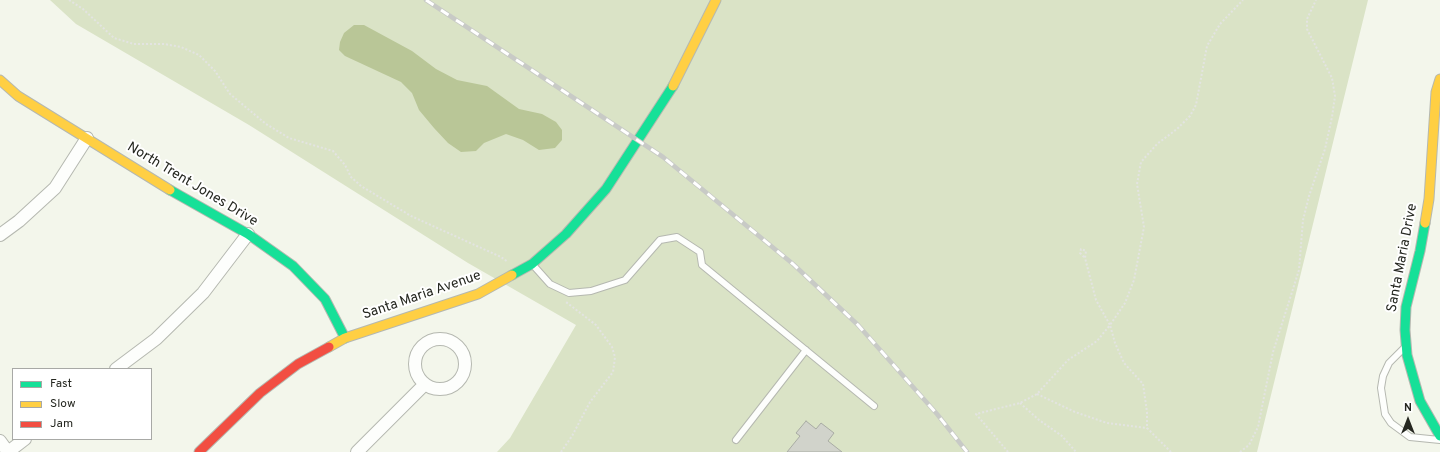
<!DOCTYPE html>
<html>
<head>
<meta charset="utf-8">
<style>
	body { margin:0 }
	#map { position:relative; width:1440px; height:452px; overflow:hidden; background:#f3f6eb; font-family:Overpass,sans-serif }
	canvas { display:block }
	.legend { position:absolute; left:12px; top:368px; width:140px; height:72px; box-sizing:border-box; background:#fff; border:1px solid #a8a9a6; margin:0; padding:5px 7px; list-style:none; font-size:12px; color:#252720 }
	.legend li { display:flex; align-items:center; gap:8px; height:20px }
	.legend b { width:20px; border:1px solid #a8a9a6 }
	.north { position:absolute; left:1388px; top:400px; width:40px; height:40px; -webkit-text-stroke:3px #fff; paint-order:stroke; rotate:0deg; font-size:11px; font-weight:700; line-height:16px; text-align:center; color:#252720 }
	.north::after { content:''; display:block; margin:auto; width:14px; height:18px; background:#252720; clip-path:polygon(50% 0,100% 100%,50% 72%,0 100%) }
</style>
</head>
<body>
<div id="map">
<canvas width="1440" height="452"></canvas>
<ul class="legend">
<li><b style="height:5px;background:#16e098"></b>Fast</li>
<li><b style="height:5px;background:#ffcf43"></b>Slow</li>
<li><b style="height:5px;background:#f24e42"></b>Jam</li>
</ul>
<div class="north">N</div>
</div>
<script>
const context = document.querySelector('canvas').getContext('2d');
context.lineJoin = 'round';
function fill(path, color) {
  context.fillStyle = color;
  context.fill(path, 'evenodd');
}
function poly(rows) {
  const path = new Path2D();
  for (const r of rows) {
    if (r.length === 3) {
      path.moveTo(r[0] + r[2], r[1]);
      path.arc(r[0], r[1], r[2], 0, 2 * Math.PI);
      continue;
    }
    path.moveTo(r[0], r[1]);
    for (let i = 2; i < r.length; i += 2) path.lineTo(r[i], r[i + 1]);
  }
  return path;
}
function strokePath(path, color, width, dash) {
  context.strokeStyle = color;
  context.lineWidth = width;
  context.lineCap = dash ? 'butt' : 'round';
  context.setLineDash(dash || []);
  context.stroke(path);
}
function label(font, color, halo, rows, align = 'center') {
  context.font = font + ' Overpass,sans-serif';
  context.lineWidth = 4;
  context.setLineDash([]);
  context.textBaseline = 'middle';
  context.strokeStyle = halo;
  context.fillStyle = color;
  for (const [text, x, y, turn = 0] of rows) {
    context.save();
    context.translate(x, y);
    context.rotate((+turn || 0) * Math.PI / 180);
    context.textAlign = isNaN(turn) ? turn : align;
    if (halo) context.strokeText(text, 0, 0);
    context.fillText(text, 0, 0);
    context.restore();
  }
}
fill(poly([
	[50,0,1368,0,1257,452,497,452,510,438,576,325,468,263,249,125,76,24]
]), '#dae3c6');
fill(poly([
	[354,25,364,25,412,51,436,69,457,80,487,86,519,109,542,114,556,122,562,130,562,140,555,148,539,150,523,140,506,134,484,143,476,151,461,152,448,143,434,128,419,110,412,93,401,82,345,56,339,50,340,42,344,33]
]), '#b9c697');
const building = poly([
	[806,421,816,429,821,423,834,433,828,441,842,452,787,452,800,436,796,433,806,421]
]);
fill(building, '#d1d3cb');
strokePath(building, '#a9aca4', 1);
const lane = poly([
	[533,265,550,284,569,293,591,291,625,280,660,240,677,237,700,252,702,265,874,406],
	[1403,349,1389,363,1383,376,1381,388,1385,414,1391,423,1410,437,1440,440],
	[736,440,806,350]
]);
const street = poly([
	[0,235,19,221,55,188,87,138],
	[440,364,25],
	[116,369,156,339,203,293,248,234],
	[0,441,8,452],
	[8,452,25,439],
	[357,452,425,384]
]);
const fast = poly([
	[170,190,248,234,293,266,325,299,345,338],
	[1425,223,1420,251,1406,307,1405,330,1407,355,1420,401,1440,436],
	[512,275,532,264,566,234,606,189,673,86]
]);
const slow = poly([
	[0,80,18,96,170,190],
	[673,86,716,0],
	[1425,223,1429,199,1436,92,1440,79],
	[329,347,345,338,478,294,512,275]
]);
const jam = poly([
	[199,452,260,393,298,364,329,347]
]);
strokePath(lane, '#b5b8b0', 8);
strokePath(street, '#b5b8b0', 14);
strokePath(fast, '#b5b8b0', 11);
strokePath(slow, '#b5b8b0', 11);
strokePath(jam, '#b5b8b0', 11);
strokePath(poly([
	[69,0,83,9,114,38,134,44,164,44,181,47,199,55,215,71,230,94,266,124,289,138,333,151,345,165,351,177,361,186,411,216,501,257,508,262],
	[1037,394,1075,412,1107,423,1147,428],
	[1020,403,1039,420,1062,436,1076,452],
	[561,452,572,436,590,402,613,372,615,357,612,347,596,325,566,302],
	[1008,452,976,414,1020,403,1037,394,1068,360,1097,341,1110,325,1096,300,1085,258,1086,251,1081,249,1080,253,1085,258],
	[1171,452,1147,428,1147,412,1143,384,1124,363,1115,343,1110,325,1125,303,1134,280,1144,227,1137,184,1141,162,1157,144,1177,129,1190,116,1196,105,1207,46,1220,24,1243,0],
	[1240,452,1249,445,1258,427,1273,352,1299,270,1303,220,1309,196,1325,149,1332,117,1335,96,1332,78,1307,29,1307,19,1316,0]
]), '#e3e4e1', 2, [2, 2]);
strokePath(lane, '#fdfefc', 6);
strokePath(street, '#fdfefc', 12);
strokePath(fast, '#16e098', 9);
strokePath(slow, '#ffcf43', 9);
strokePath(jam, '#f24e42', 9);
const rail = poly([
	[426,0,663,157,793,264,858,325,937,414,967,452]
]);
strokePath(rail, '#c8cac6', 4.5);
strokePath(rail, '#fff', 3, [9]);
label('14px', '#252720', '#fff', [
	["North Trent Jones Drive",192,185,31],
	["Santa Maria Drive",1403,258,-79],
	["Santa Maria Avenue",422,296,-19]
]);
</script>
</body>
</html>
